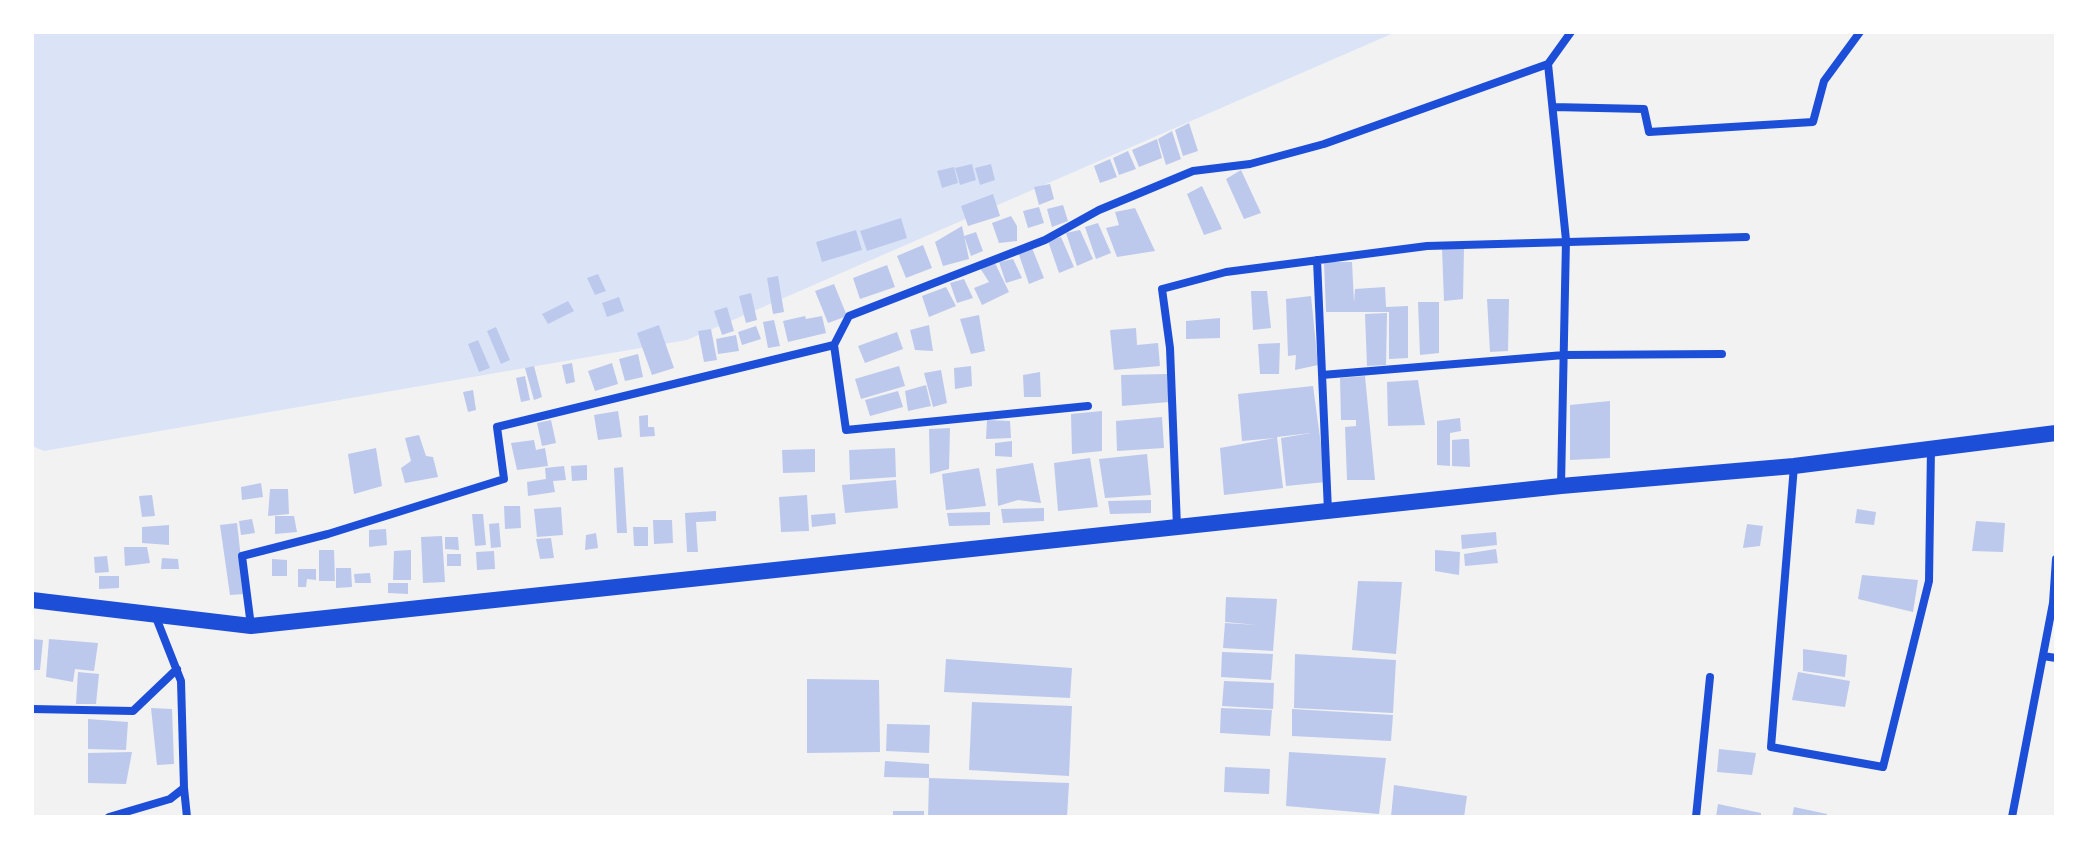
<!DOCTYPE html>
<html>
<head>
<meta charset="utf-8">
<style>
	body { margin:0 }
	#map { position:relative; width:2088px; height:849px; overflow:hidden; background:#f2f2f2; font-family:Inter,sans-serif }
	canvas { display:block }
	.frame { position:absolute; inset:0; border:34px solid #fff; pointer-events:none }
</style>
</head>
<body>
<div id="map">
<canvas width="2088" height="849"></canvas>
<div class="frame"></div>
</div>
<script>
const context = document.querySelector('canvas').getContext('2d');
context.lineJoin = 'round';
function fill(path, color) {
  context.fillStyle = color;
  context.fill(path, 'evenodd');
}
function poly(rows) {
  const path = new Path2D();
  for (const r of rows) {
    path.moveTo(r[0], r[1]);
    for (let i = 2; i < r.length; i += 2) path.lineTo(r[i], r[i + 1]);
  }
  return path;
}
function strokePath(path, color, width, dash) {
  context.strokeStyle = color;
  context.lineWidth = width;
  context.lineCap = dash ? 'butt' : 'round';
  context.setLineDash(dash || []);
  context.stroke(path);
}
fill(poly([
	[32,32,1396,32,687,340,44,451,32,446]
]), '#dbe4f7');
fill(poly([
	[1189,123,1198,151,1183,156,1175,130],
	[1172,131,1181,159,1166,165,1158,139],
	[1157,139,1162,158,1139,167,1132,150],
	[1128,151,1136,169,1119,175,1113,158],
	[1110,159,1117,177,1100,183,1094,166],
	[972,164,976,180,960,185,955,168],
	[991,164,995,180,980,185,975,168],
	[954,167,958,183,942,188,937,171],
	[1241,170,1261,213,1244,219,1226,179],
	[1050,184,1054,199,1039,205,1034,187],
	[1202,186,1222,229,1204,235,1187,194],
	[993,194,1000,216,968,226,961,206],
	[1063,205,1068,221,1052,227,1047,209],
	[1039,207,1044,223,1028,228,1023,211],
	[1135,208,1155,251,1117,257,1106,228,1119,225,1115,212],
	[1011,216,1017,226,1017,241,999,243,992,223],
	[901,218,907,238,867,251,860,231],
	[1098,223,1111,253,1096,259,1085,227],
	[962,226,969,259,943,266,935,242],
	[856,230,862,250,822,262,816,242],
	[1080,230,1093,259,1077,266,1066,233],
	[976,232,983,251,971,256,964,236],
	[1061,237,1074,267,1059,273,1048,241],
	[923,245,932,268,906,278,897,256],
	[1032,248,1044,278,1029,284,1018,252],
	[1442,248,1464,248,1463,299,1444,301],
	[1013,259,1022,278,1006,283,999,262],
	[1324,262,1352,262,1354,302,1355,289,1385,287,1386,307,1408,306,1408,358,1389,359,1389,312,1326,312],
	[995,263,1009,292,982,305,974,288,989,282,980,268],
	[887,265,895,287,860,299,853,278],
	[598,274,606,291,595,295,587,278],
	[778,276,784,312,773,314,767,278],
	[964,279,973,298,957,303,950,283],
	[834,284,847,316,828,323,815,291],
	[946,287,956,306,929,317,922,296],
	[1251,291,1267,291,1271,328,1253,330],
	[751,293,757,320,746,323,739,296],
	[1311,296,1318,365,1295,370,1296,355,1288,356,1286,299],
	[619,297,624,311,607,317,602,303],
	[1487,299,1509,299,1508,351,1490,352],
	[568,301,574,311,548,324,542,314],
	[1418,302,1439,302,1439,353,1420,355],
	[727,307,734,331,722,335,714,311],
	[1387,313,1386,365,1367,366,1365,314],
	[979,315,985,351,971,354,960,319],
	[805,316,806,319,822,316,826,333,788,342,783,321],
	[1220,318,1220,338,1186,339,1186,321],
	[774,320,780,346,768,348,763,322],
	[659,325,674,368,652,375,637,333],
	[929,325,933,351,915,350,910,330],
	[756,326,761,339,742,345,738,332],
	[496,327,510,360,501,364,487,331],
	[1136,328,1137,345,1158,343,1160,366,1114,370,1110,330],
	[711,329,717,360,704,362,698,331],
	[897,332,903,349,865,363,858,346],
	[736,335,739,351,718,354,716,339],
	[478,340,490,368,479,372,468,344],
	[1280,343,1279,374,1260,374,1258,344],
	[638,354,643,377,625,381,619,359],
	[572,363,575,382,566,384,562,365],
	[612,363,618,384,595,391,588,371],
	[534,366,542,397,534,400,525,368],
	[899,366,905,386,861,399,855,379],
	[971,366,972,386,955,389,954,368],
	[941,370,947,403,933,407,924,373],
	[1040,372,1041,397,1024,397,1023,375],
	[1167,374,1169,402,1122,406,1121,375],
	[525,376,530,400,521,402,516,378],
	[1365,376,1375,480,1347,480,1345,427,1356,426,1356,420,1341,420,1340,378],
	[1418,380,1425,425,1388,426,1387,382],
	[926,385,931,406,908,411,905,391],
	[1313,386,1326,482,1286,486,1281,438,1311,433,1277,437,1283,488,1224,495,1220,448,1275,438,1242,441,1238,394],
	[473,390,476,410,468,412,463,392],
	[898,391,903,407,870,416,865,400],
	[1610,401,1610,458,1570,460,1570,405],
	[618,411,622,437,598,440,594,415],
	[1102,411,1102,451,1072,454,1071,414],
	[648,415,648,427,654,427,655,436,640,437,639,416],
	[1162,417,1164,448,1117,451,1116,421],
	[1460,418,1461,431,1450,433,1450,466,1437,465,1437,421],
	[551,420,556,443,542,446,537,423],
	[987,420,1010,421,1011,438,986,439],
	[950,428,949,469,930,474,929,429],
	[419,435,426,456,433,457,438,477,405,483,401,468,411,461,405,438],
	[1464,439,1469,439,1470,467,1452,466,1452,440],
	[534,440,536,450,545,448,548,466,517,470,511,443],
	[1012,441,1012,457,995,456,995,443],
	[376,448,382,486,354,494,348,454],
	[895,448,896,477,850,480,849,450],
	[815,449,815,472,783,473,782,450],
	[1147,454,1151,495,1105,498,1099,459],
	[1090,458,1098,507,1058,511,1054,463],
	[1033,463,1041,503,1018,500,998,506,996,469],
	[587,465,587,480,572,481,571,466],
	[564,466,566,480,553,481,555,492,528,496,527,482,546,479,545,468],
	[623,467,627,533,617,533,614,468],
	[979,468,986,506,946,510,942,474],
	[896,480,898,508,845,513,842,485],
	[261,483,263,497,242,500,241,487],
	[270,489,288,489,289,514,268,516],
	[152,495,155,516,142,517,139,496],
	[807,495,809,531,781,532,779,497],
	[1151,500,1151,513,1110,514,1108,501],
	[504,506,520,506,521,528,505,529],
	[561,507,563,535,537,537,534,509],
	[1044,508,1044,521,1003,523,1001,509],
	[1857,509,1876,512,1874,525,1855,523],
	[716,511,716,521,696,522,698,552,687,552,685,513],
	[990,512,990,525,949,526,947,513],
	[835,513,836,524,812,527,811,515],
	[472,514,483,514,486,545,475,546],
	[275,516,294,516,297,532,275,534],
	[252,519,255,533,241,535,239,521],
	[653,520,672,520,673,543,654,544],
	[1976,521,2005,523,2003,552,1972,551],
	[237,523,245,594,230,595,220,525],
	[499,523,501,547,491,548,489,524],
	[1747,524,1763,526,1760,546,1743,548],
	[169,525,169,545,142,543,142,527],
	[633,527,648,527,648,546,634,546],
	[386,529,387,545,369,547,369,530],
	[1496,532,1497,545,1462,549,1461,535],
	[596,533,598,548,585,550,586,535],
	[442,536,445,582,423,583,421,537],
	[445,537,458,537,459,550,445,549],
	[551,538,554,558,540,559,536,539],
	[124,547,147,547,150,563,125,566],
	[1496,549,1498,563,1465,566,1464,554],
	[319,550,334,550,335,581,319,581],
	[411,550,411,580,393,580,394,551],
	[1435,550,1460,552,1459,575,1435,571],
	[494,551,495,569,477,570,476,552],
	[447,554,461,554,461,566,447,566],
	[107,556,109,572,95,573,94,557],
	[162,558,178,559,179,569,161,569],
	[272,559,287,560,287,576,272,576],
	[336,568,351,568,352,587,336,588],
	[298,569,316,569,316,580,307,579,306,587,298,587],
	[370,573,371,583,355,583,354,574],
	[1862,575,1918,580,1913,612,1858,599],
	[99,576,119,576,119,588,99,589],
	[1358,581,1402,582,1396,654,1352,650],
	[388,583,408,583,408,594,388,593],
	[1226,597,1277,599,1273,651,1223,648,1225,623,1257,625,1225,622],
	[32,639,43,640,40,670,32,670],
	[49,639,98,643,94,671,75,669,73,682,46,677],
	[1803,649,1847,655,1845,677,1803,671],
	[1222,652,1273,654,1271,680,1221,677],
	[1295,654,1396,660,1393,713,1294,708],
	[946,659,1072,668,1070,698,944,692],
	[78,672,99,674,96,704,76,704],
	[1798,672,1850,681,1845,707,1792,700],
	[807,679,879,680,880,752,807,753],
	[1224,681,1274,683,1273,709,1222,706],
	[972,702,1072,706,1069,776,969,770],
	[151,708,172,709,174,764,157,765],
	[1221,708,1272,710,1270,736,1220,733],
	[1292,709,1393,715,1391,741,1292,736],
	[88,719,128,722,126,750,88,749],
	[887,724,930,725,929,753,886,751],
	[1719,749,1756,753,1752,775,1717,772],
	[132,752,126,784,88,783,88,753],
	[1289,752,1386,758,1379,814,1286,806],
	[885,761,929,764,929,778,884,777],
	[1225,767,1270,769,1269,794,1224,792],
	[929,778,1069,783,1067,817,928,817],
	[1394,785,1467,796,1464,817,1391,817],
	[1718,804,1761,813,1761,817,1716,817],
	[1794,807,1827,814,1827,817,1792,817],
	[893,811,924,811,924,817,893,817]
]), '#bdc9ec');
strokePath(poly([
	[1548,64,1566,240,1561,486],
	[1553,107,1644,109,1649,132,1813,122,1824,81,1860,32],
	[1317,260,1328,511],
	[834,345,846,430,1088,406],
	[1322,375,1564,355,1722,354],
	[1794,466,1771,747,1883,767,1929,581,1931,448],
	[1177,527,1170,348,1162,289,1226,272,1427,246,1746,237],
	[251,626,242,556,328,534,504,479,497,427,834,345,849,316,1045,240,1099,210,1193,171,1250,164,1324,144,1548,64,1571,32],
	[2043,656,2056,658],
	[32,709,133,711,177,669],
	[184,788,187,817],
	[109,817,170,799,184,788,181,681,155,615],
	[1696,817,1710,677],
	[2012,817,2053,603,2056,559]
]), '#1d4ed8', 8);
strokePath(poly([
	[32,600,251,626,1561,486,1794,466,2056,433]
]), '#1d4ed8', 16);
</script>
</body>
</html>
